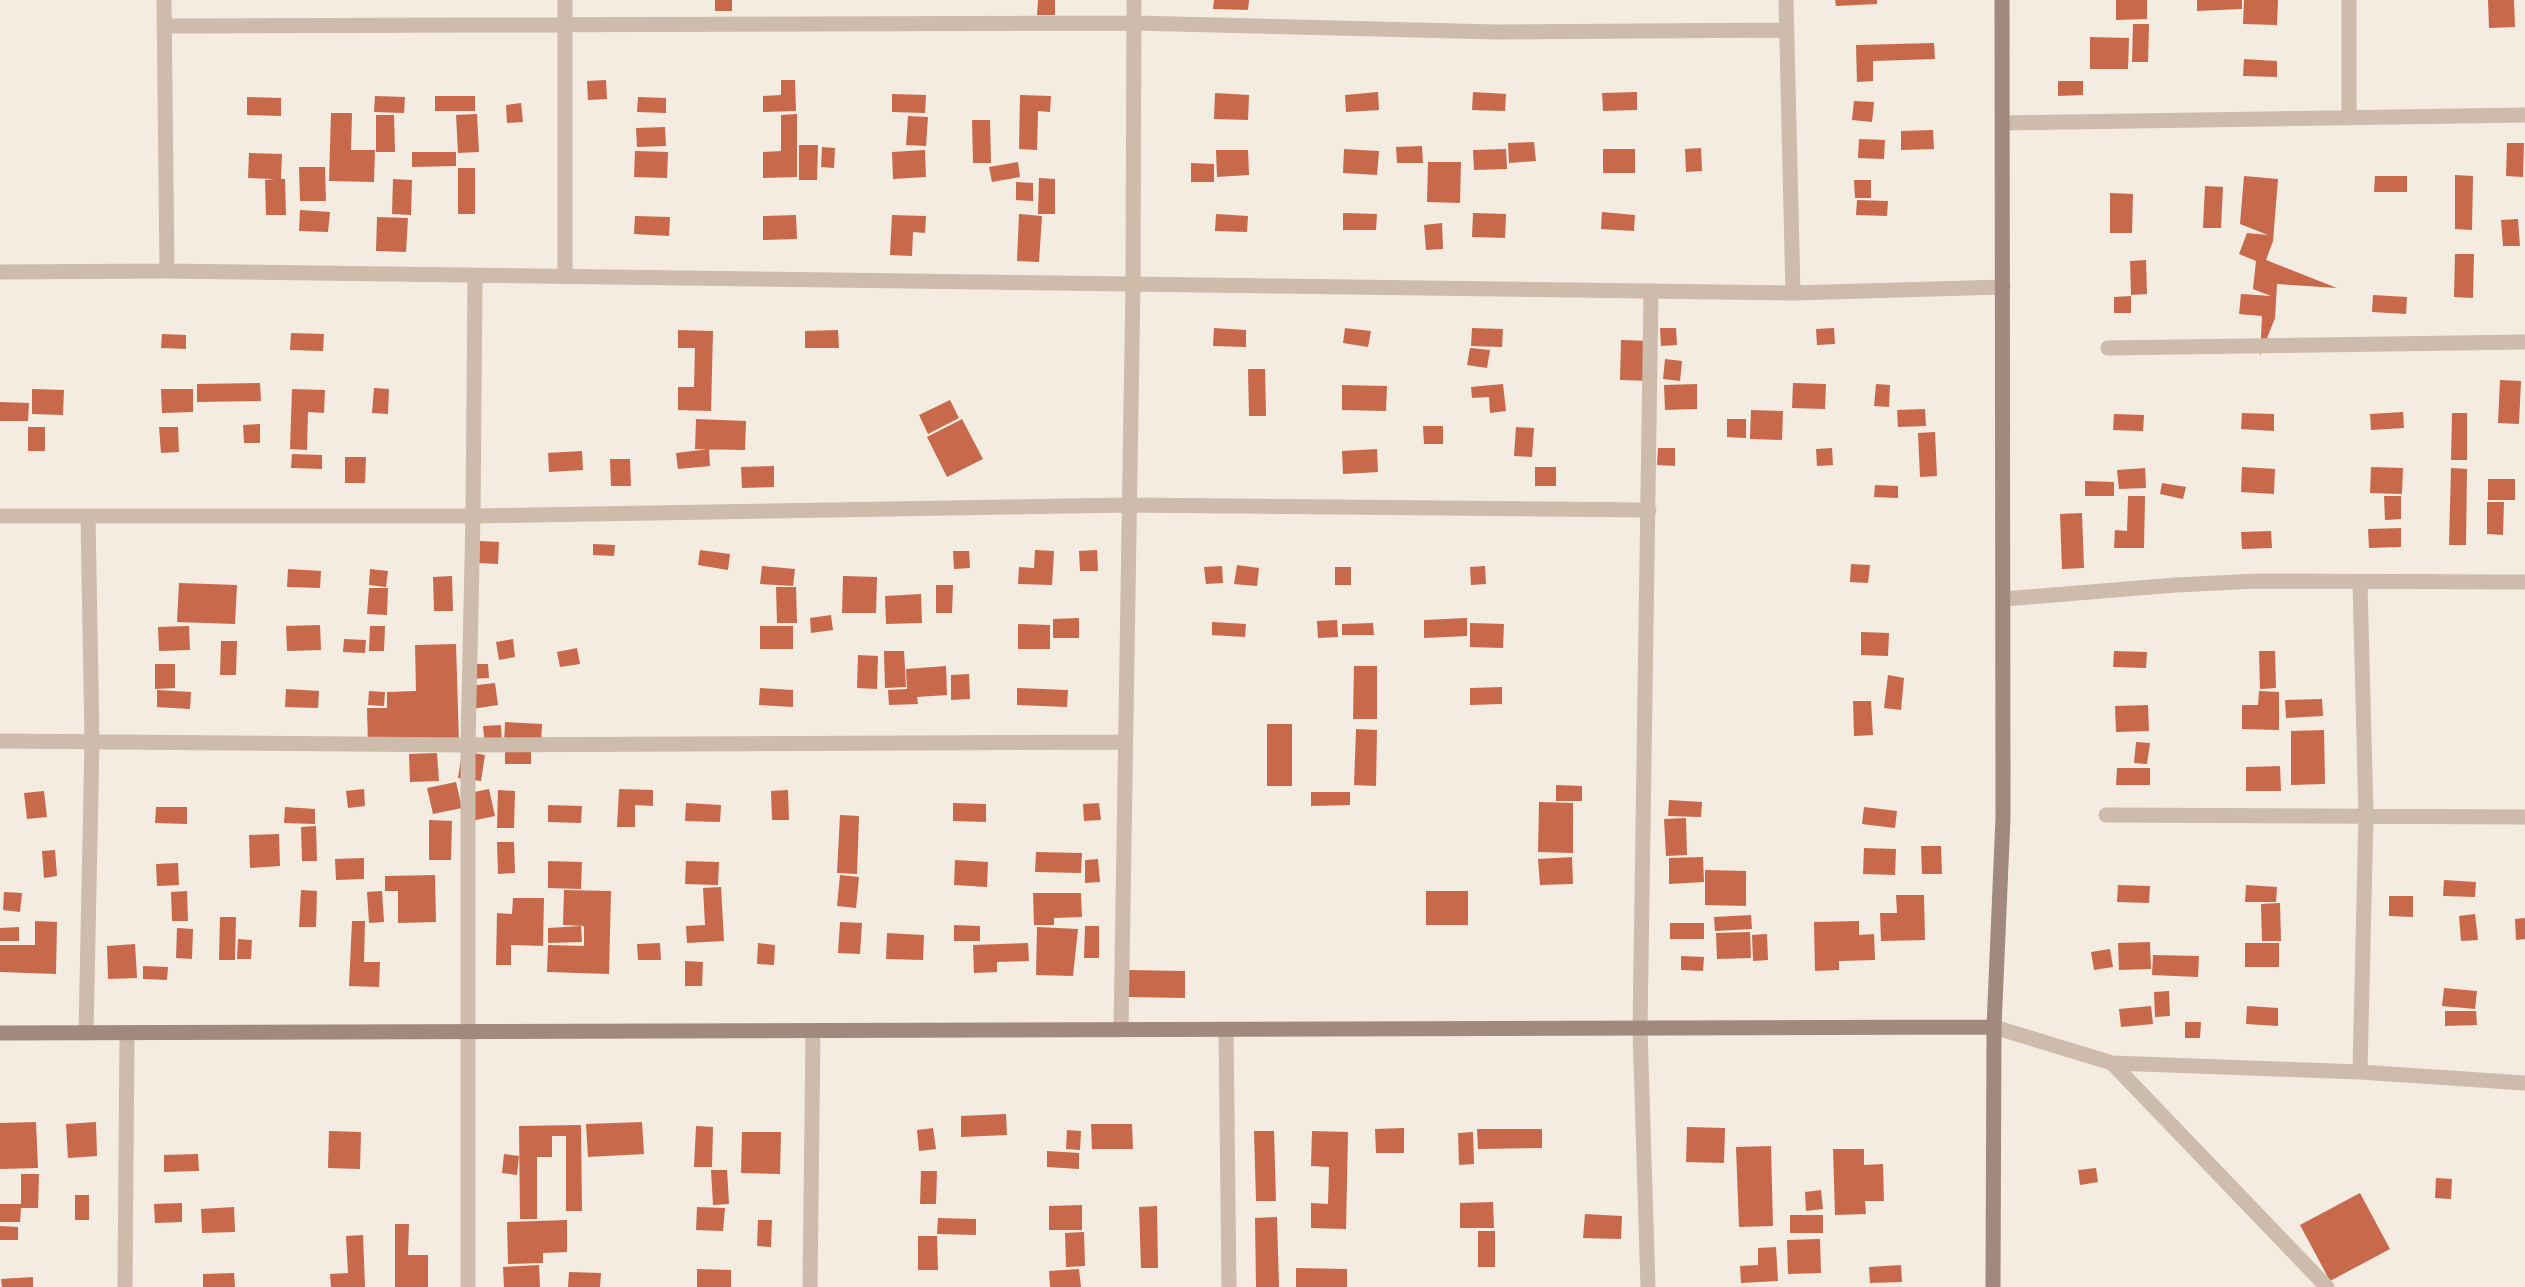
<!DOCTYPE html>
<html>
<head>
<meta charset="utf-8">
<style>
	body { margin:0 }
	canvas { display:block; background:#f4ebe1 }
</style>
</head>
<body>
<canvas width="2525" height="1287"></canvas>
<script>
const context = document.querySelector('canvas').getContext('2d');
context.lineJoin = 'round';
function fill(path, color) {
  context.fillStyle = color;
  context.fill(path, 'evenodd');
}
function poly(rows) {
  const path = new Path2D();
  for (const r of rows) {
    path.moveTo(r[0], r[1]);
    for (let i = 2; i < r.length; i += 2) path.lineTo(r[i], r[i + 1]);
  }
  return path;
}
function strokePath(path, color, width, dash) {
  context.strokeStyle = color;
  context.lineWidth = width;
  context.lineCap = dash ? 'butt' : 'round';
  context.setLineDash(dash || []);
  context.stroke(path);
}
fill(poly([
	[715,0,732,0,732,11,715,11],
	[1038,0,1055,0,1055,15,1037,15],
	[1214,0,1249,0,1248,10,1213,9],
	[1835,0,1877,0,1877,4,1836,6],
	[2116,0,2147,0,2147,19,2116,20],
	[2197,0,2242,0,2242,9,2197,11],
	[2244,0,2278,0,2277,25,2243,24],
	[2488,0,2514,0,2515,27,2489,28],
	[2133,24,2149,24,2148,62,2132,62],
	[2090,37,2129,38,2128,69,2090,69],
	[1934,43,1935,59,1873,61,1873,81,1857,82,1856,45],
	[2244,59,2277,61,2277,77,2243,76],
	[606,80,607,99,588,100,587,81],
	[781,80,795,80,796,111,763,112,763,96,781,95],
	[2058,81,2083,81,2083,95,2058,96],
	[1378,92,1379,110,1346,112,1345,95],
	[1473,92,1506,94,1505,111,1472,110],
	[1637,92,1637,110,1603,111,1602,93],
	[1215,93,1249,95,1248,120,1214,119],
	[892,94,926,95,925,113,892,112],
	[1020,95,1051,96,1050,112,1038,111,1037,150,1019,149],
	[375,96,405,97,404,113,374,112],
	[435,96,475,96,475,111,435,111],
	[247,97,281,98,281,116,247,115],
	[638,97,666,98,666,113,637,112],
	[1854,101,1874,102,1872,122,1852,120],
	[521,103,523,122,507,123,506,105],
	[331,113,352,113,351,150,375,150,374,182,329,181],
	[477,114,479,152,458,153,456,115],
	[797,114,797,177,763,178,763,152,781,151,781,115],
	[376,115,394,115,395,152,376,152],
	[908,116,928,117,926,146,906,145],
	[972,120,990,120,991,163,973,163],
	[665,127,666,146,637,147,636,128],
	[1933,130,1934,149,1901,150,1901,131],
	[1859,139,1885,140,1884,159,1858,158],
	[1534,142,1536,161,1509,163,1508,143],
	[2507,143,2524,143,2523,177,2506,176],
	[799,145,818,145,817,180,799,180],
	[1422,146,1423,163,1397,163,1396,147],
	[822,147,835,148,834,168,821,167],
	[1701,148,1702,171,1686,172,1685,149],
	[1344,149,1379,151,1377,175,1343,173],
	[1506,149,1507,169,1474,170,1473,150],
	[1603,149,1635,149,1635,173,1603,173],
	[925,150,926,177,893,179,892,152],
	[1216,150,1248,150,1249,175,1217,177],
	[635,151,668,152,667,178,634,177],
	[412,152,456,152,456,166,412,167],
	[249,153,282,154,281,179,285,179,286,215,266,215,265,180,275,179,248,178],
	[1018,162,1020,177,992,182,989,167],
	[1428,162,1461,162,1460,203,1427,202],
	[1191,163,1214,164,1214,182,1191,182],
	[299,167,325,167,326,201,300,201],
	[458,168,475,168,475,214,458,214],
	[2455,175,2473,176,2472,230,2455,229],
	[2244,176,2278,179,2273,241,2266,260,2337,288,2277,284,2275,318,2260,356,2262,316,2239,314,2241,294,2271,296,2253,289,2256,261,2239,254,2247,233,2268,235,2240,224],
	[2375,176,2407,176,2407,192,2374,192],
	[1039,178,1055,179,1055,214,1038,214],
	[393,179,412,180,411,215,392,214],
	[1854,180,1871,180,1871,198,1855,198],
	[1016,182,1033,183,1033,201,1016,200],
	[2205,186,2223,187,2221,228,2203,228],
	[2110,193,2133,194,2132,233,2110,233],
	[1857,200,1888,201,1887,216,1856,215],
	[300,210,330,212,328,232,299,231],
	[1602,212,1635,215,1634,231,1601,229],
	[1343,213,1377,214,1376,230,1343,230],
	[1473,213,1506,214,1505,238,1472,237],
	[1019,214,1042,216,1039,262,1017,261],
	[1216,214,1248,216,1247,232,1215,231],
	[796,215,797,239,763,240,763,216],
	[892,215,926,216,925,233,913,232,912,256,890,255],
	[635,216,670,217,669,236,634,234],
	[377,217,408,218,406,252,376,251],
	[2518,219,2520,246,2503,246,2501,220],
	[1442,223,1443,249,1426,250,1424,225],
	[2455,254,2474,254,2473,298,2454,297],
	[2146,260,2147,294,2131,295,2130,261],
	[2373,295,2407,297,2406,314,2372,312],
	[2131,296,2131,313,2114,313,2114,297],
	[1214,328,1246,330,1246,347,1213,346],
	[1345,328,1371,331,1368,347,1343,343],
	[1472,328,1503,329,1502,347,1471,346],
	[1660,328,1676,328,1677,345,1661,346],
	[1834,328,1835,344,1817,345,1816,329],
	[678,330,713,331,711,411,678,410,678,387,694,387,695,348,678,348],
	[838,330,839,348,805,348,805,331],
	[291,333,324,334,323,351,290,350],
	[162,334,186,335,186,349,161,348],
	[1621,340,1653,341,1652,381,1620,380],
	[1470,348,1490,350,1487,368,1467,365],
	[1665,359,1682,361,1680,381,1663,379],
	[1248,369,1265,369,1266,416,1249,416],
	[2500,380,2521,381,2519,424,2498,423],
	[260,383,261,401,197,402,197,384],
	[1793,383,1826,384,1825,409,1792,408],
	[1503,384,1506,411,1490,413,1489,397,1472,398,1471,387],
	[1697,384,1697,409,1665,410,1664,385],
	[1876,384,1890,385,1889,407,1874,406],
	[1342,385,1387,386,1386,411,1342,410],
	[374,388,389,389,388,414,372,413],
	[32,389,64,390,63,415,32,414],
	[161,389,193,389,193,412,162,413],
	[292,389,325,390,324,413,308,412,307,450,290,449],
	[950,400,959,418,928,434,919,415],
	[0,402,29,403,28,421,0,421],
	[1925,409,1926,426,1898,427,1897,410],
	[1751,410,1783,411,1782,440,1750,439],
	[2403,412,2404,428,2371,430,2370,414],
	[2242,413,2274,414,2274,431,2241,429],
	[2452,413,2467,413,2467,460,2451,460],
	[2114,414,2144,415,2143,431,2113,430],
	[696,419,746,421,745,450,695,449],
	[962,419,983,459,947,477,927,437],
	[1727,419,1746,419,1746,438,1727,437],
	[260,424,260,443,244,443,243,425],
	[1423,426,1443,426,1443,444,1424,444],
	[28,427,45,427,45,451,28,451],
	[159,427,178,427,179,452,161,453],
	[1516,427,1534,428,1532,457,1514,456],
	[1935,432,1937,476,1920,477,1918,433],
	[1658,448,1675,448,1675,466,1657,465],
	[1832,448,1833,465,1817,466,1816,449],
	[709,449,710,466,678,469,676,453],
	[1377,449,1378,472,1343,474,1342,451],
	[582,451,583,470,549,472,548,453],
	[292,454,322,455,322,469,291,468],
	[345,457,366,457,365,483,345,483],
	[610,459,630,459,631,486,611,486],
	[774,466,774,487,742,488,741,467],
	[1535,467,1556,467,1556,486,1535,486],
	[2242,467,2275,469,2274,494,2241,492],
	[2371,467,2403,468,2402,494,2370,493],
	[2145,468,2146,488,2119,489,2117,470],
	[2451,468,2467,469,2466,545,2449,545],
	[2488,479,2515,479,2515,500,2488,500],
	[2085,481,2114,482,2114,496,2085,496],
	[2162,483,2186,487,2183,499,2160,494],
	[1875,485,1898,486,1898,498,1874,497],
	[2128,496,2145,496,2144,548,2114,548,2115,530,2127,531],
	[2384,496,2401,496,2401,519,2385,520],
	[2487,502,2504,502,2503,535,2487,534],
	[2082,513,2084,568,2062,569,2060,514],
	[2401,528,2401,547,2369,548,2368,529],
	[2271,531,2272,548,2242,549,2241,532],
	[480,541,499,542,498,564,479,563],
	[593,544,615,545,614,556,593,555],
	[700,550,730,554,728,570,698,565],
	[1035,550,1054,551,1052,585,1018,584,1019,567,1034,568],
	[1097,550,1098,571,1080,571,1079,551],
	[953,551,969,551,970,568,954,569],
	[1851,564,1870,565,1868,583,1850,582],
	[1237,565,1259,568,1257,586,1234,584],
	[762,566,795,569,793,586,760,584],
	[1222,566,1223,583,1206,584,1204,567],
	[1485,566,1486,584,1471,585,1470,567],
	[1335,567,1351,567,1351,585,1335,585],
	[288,569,321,571,320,588,287,587],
	[370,569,388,571,386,587,369,585],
	[452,576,453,611,434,611,433,577],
	[843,576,877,577,876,613,842,613],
	[179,583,237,585,235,624,177,622],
	[936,585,953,585,952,613,936,613],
	[776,587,796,587,797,623,777,623],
	[369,588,388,588,387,615,367,614],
	[921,594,922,623,886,624,885,596],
	[831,615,833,630,811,633,810,618],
	[1079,618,1079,638,1053,638,1053,619],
	[1467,618,1467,636,1424,638,1424,620],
	[1337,620,1338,637,1318,638,1317,621],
	[1212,622,1246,624,1245,637,1212,635],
	[1373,623,1374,635,1342,635,1342,624],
	[1470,623,1504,624,1503,648,1470,647],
	[1018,624,1050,625,1050,649,1018,649],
	[320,625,321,650,287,651,286,626],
	[189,626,190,650,159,651,158,627],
	[370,626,385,626,384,651,369,651],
	[760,626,793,626,793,649,760,649],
	[1861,632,1889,633,1888,656,1861,655],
	[344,639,366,640,365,653,343,652],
	[513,639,515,657,499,660,496,642],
	[221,641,237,641,236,675,220,675],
	[456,644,459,744,368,746,367,708,387,708,387,692,416,691,415,645],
	[577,648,580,664,560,667,557,652],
	[884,651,904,651,906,687,885,688],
	[2114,651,2147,652,2146,668,2113,667],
	[2259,651,2275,651,2276,688,2260,689],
	[858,655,878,656,877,689,857,688],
	[155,664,175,664,175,688,155,689],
	[468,664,488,664,489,678,469,679],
	[946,666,947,695,917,697,918,704,889,705,888,690,907,689,906,669],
	[1354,666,1377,666,1377,719,1353,719],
	[969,674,970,699,951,700,951,675],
	[1888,675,1904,678,1901,710,1884,708],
	[495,683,498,705,472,709,469,686],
	[1502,687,1502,704,1470,705,1470,688],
	[760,688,793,690,793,707,759,705],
	[1017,688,1068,690,1067,707,1017,705],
	[286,689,319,691,318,708,285,707],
	[157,690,191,692,190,709,157,707],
	[369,691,385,692,384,706,368,705],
	[2259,691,2279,692,2279,730,2242,729,2242,705,2258,705],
	[2322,699,2323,716,2286,718,2285,700],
	[1853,701,1871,701,1873,735,1854,736],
	[2148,705,2149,731,2116,732,2115,706],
	[505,722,542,724,541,745,504,744],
	[1267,724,1292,724,1292,786,1267,786],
	[501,725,502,746,485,747,483,726],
	[1356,729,1377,730,1376,786,1354,785],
	[2324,730,2325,784,2291,785,2291,731],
	[2136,742,2150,743,2147,764,2134,763],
	[531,749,531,764,505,764,505,750],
	[462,751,485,755,481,781,458,778],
	[437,753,439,781,410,782,409,754],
	[2280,766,2281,791,2246,791,2246,767],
	[2117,768,2150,768,2150,785,2116,785],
	[456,782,462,808,433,814,427,788],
	[1556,785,1582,786,1582,801,1556,801],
	[364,789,365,806,348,808,346,791],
	[489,789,495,816,471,821,465,794],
	[619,789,653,790,653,806,635,805,635,827,617,827],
	[498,790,515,791,514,828,497,828],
	[788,790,789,820,772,820,771,791],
	[44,791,47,817,27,819,24,793],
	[1311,792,1350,792,1350,805,1311,806],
	[1669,800,1702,802,1701,817,1668,816],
	[1539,802,1573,803,1573,853,1538,852],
	[686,803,721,805,720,822,685,821],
	[953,803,986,804,986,822,953,821],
	[1099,803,1101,820,1084,821,1083,804],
	[548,805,582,806,581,823,548,822],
	[156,807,187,807,187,824,155,823],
	[285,807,315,809,315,824,284,823],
	[1864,807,1897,811,1895,828,1862,824],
	[840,815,859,816,857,874,837,873],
	[1686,818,1687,855,1666,856,1664,819],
	[429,820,452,821,451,860,429,860],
	[316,826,317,861,302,861,301,827],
	[279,834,280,866,250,868,249,835],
	[497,842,514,842,515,873,498,874],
	[1921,846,1941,846,1942,874,1922,874],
	[1864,848,1896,849,1895,875,1863,874],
	[55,850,57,876,44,878,42,851],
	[1036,852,1082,853,1081,873,1035,872],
	[1572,857,1573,884,1540,885,1538,859],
	[1703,857,1704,882,1669,884,1669,858],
	[364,858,364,879,336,880,335,859],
	[1098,859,1100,882,1085,883,1085,860],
	[955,860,988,862,987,887,954,885],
	[548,861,582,862,581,889,548,888],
	[686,861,719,862,718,885,685,884],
	[178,863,179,885,157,886,156,864],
	[1705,870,1746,871,1746,906,1705,905],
	[435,875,436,922,398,923,398,891,385,891,385,876],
	[840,875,859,877,856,908,837,906],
	[2444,880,2476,882,2475,897,2443,896],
	[2118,885,2150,886,2149,903,2117,902],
	[2246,885,2277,887,2276,902,2245,902],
	[721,887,724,941,687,943,686,926,705,925,703,888],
	[301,890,317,891,316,927,299,927],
	[564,890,611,891,609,974,547,972,548,945,584,946,584,926,563,925],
	[187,891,188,921,172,921,171,892],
	[382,891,384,922,369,923,367,892],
	[1426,891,1468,891,1468,925,1426,925],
	[4,892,22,893,20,912,3,910],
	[1033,893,1081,893,1082,917,1054,918,1054,925,1034,925],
	[1896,895,1924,895,1925,940,1881,941,1880,913,1897,913],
	[2389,896,2413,896,2413,917,2389,916],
	[513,898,544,898,543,946,511,945,511,965,496,965,497,913,512,914],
	[2280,903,2281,941,2262,941,2261,904],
	[2475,914,2478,940,2461,941,2459,916],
	[1751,915,1752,929,1715,931,1714,917],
	[220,917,236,917,235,960,219,960],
	[2525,918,2525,939,2516,940,2515,919],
	[35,921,57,922,56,974,0,972,0,945,35,945],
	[352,921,365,921,364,962,380,962,379,987,349,986],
	[1859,921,1859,935,1874,934,1875,960,1839,961,1839,970,1815,971,1814,922],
	[840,922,862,923,860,954,838,953],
	[1670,923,1704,923,1704,939,1670,939],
	[954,925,980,926,980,941,954,941],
	[581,926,582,942,548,943,548,928],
	[1085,926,1099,926,1099,958,1084,958],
	[19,927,19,941,0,941,0,928],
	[1037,927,1078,929,1073,976,1036,975],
	[177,928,193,929,192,959,176,958],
	[1750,932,1751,958,1717,959,1716,933],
	[887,933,924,935,923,960,886,959],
	[1767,934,1768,960,1753,961,1752,935],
	[238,939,252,940,251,959,237,959],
	[2150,942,2151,969,2119,970,2118,943],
	[660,943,661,960,638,960,637,944],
	[758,943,775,945,774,965,757,964],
	[1028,943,1029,961,997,962,997,972,974,973,973,945],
	[2245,943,2279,943,2279,967,2245,967],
	[135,944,137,978,108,979,107,946],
	[2110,949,2113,967,2094,970,2091,952],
	[2153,955,2199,956,2198,977,2152,975],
	[1681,956,1704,957,1703,971,1681,970],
	[685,961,703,962,702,986,685,986],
	[143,966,168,967,167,980,143,979],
	[1128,970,1185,971,1185,998,1128,997],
	[2444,988,2477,991,2475,1009,2442,1006],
	[2169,991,2170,1016,2155,1017,2154,992],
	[2151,1006,2153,1024,2121,1027,2119,1009],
	[2247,1006,2278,1008,2278,1026,2246,1024],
	[2445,1011,2476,1011,2477,1025,2445,1026],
	[2185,1022,2201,1022,2200,1038,2185,1038],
	[1006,1114,1007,1135,961,1137,961,1116],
	[36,1122,38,1168,0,1169,0,1123],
	[96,1122,97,1156,68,1158,66,1124],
	[642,1122,644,1154,588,1157,586,1124],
	[1091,1124,1132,1124,1133,1149,1092,1149],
	[581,1125,582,1211,566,1211,566,1136,552,1136,552,1157,537,1157,537,1219,520,1219,519,1126],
	[696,1126,713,1127,712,1167,694,1167],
	[1687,1127,1725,1128,1724,1163,1686,1162],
	[933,1128,936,1149,919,1151,917,1130],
	[1404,1128,1404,1153,1376,1153,1375,1129],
	[1477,1129,1542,1129,1542,1148,1478,1149],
	[1067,1130,1081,1131,1080,1150,1066,1149],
	[329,1131,361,1132,360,1169,328,1168],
	[1254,1131,1274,1131,1276,1201,1256,1201],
	[1312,1131,1348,1132,1346,1229,1311,1228,1311,1203,1328,1204,1329,1167,1311,1166],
	[742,1132,781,1132,780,1174,741,1173],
	[1473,1132,1474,1164,1459,1165,1458,1133],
	[1771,1146,1773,1226,1739,1227,1736,1147],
	[1833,1149,1864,1149,1864,1165,1883,1164,1884,1201,1865,1201,1866,1214,1835,1215],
	[1047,1151,1079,1153,1079,1169,1047,1167],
	[198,1154,199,1171,164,1172,164,1155],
	[504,1154,519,1156,517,1175,502,1173],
	[2096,1168,2098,1182,2080,1185,2078,1170],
	[711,1170,727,1170,729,1204,713,1205],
	[921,1171,937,1171,936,1204,920,1204],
	[21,1174,39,1174,38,1208,21,1208,20,1222,0,1222,0,1204,21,1204],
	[2436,1178,2452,1179,2451,1199,2435,1198],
	[1821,1190,1823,1209,1806,1211,1805,1192],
	[2360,1193,2390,1249,2330,1281,2300,1225],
	[75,1195,89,1195,89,1220,75,1220],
	[1493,1202,1494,1228,1460,1228,1460,1203],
	[182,1203,182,1222,155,1223,154,1204],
	[1082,1205,1082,1230,1049,1230,1049,1206],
	[1157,1206,1158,1268,1141,1268,1139,1207],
	[234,1207,235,1232,202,1233,201,1209],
	[697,1207,725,1208,723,1231,696,1230],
	[1585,1214,1622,1216,1621,1239,1583,1238],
	[1790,1215,1823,1215,1823,1233,1790,1233],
	[1277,1217,1279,1287,1256,1287,1255,1218],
	[938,1218,976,1219,976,1235,937,1234],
	[567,1220,567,1252,543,1253,543,1263,508,1264,507,1222],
	[758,1220,772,1220,771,1247,757,1246],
	[395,1224,409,1224,408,1255,428,1255,428,1287,395,1287],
	[0,1226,18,1227,18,1240,0,1240],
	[1478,1231,1495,1231,1495,1267,1478,1267],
	[1084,1232,1085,1266,1066,1267,1065,1233],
	[363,1235,365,1287,331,1287,330,1274,348,1273,346,1236],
	[918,1236,937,1236,938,1270,918,1270],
	[1820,1239,1821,1273,1788,1274,1787,1240],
	[1776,1247,1778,1281,1741,1283,1740,1266,1758,1265,1758,1248],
	[539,1265,540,1287,504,1287,503,1267],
	[1901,1265,1902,1282,1870,1283,1869,1267],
	[1296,1268,1347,1269,1347,1287,1296,1287],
	[697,1269,731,1270,731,1287,697,1287],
	[1079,1269,1081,1287,1050,1287,1049,1271],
	[569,1272,601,1273,600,1287,568,1287],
	[234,1273,235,1287,203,1287,203,1274],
	[33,1277,33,1287,2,1287,1,1279]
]), '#c8694b');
strokePath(poly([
	[164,0,167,271],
	[565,0,565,277],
	[1786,0,1793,293],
	[2349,0,2349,118],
	[164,26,1134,23,1497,32,1787,30],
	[2003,123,2525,115],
	[0,272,167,271,1793,293,2003,287],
	[2108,348,2525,342],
	[0,516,473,516,1128,505,1649,510],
	[2360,583,2366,815,2360,1072],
	[2004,599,2176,585,2258,581,2525,582],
	[0,741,468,745,1125,742],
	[2106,815,2525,817],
	[1994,1027,2112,1063,2360,1072,2525,1083],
	[1121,1029,1133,284,1134,0],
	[1226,1030,1229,1287],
	[86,1033,92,741,88,516],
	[2112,1063,2327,1287],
	[125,1287,127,1034],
	[468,1287,468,745,473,516,475,276],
	[810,1287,813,1031],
	[1648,1287,1640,1029,1651,291]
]), '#cdbbac', 15);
strokePath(poly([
	[0,1033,1994,1027],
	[1993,1287,1994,1027,2003,818,2002,0]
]), '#a18a7d', 15);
</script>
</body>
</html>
